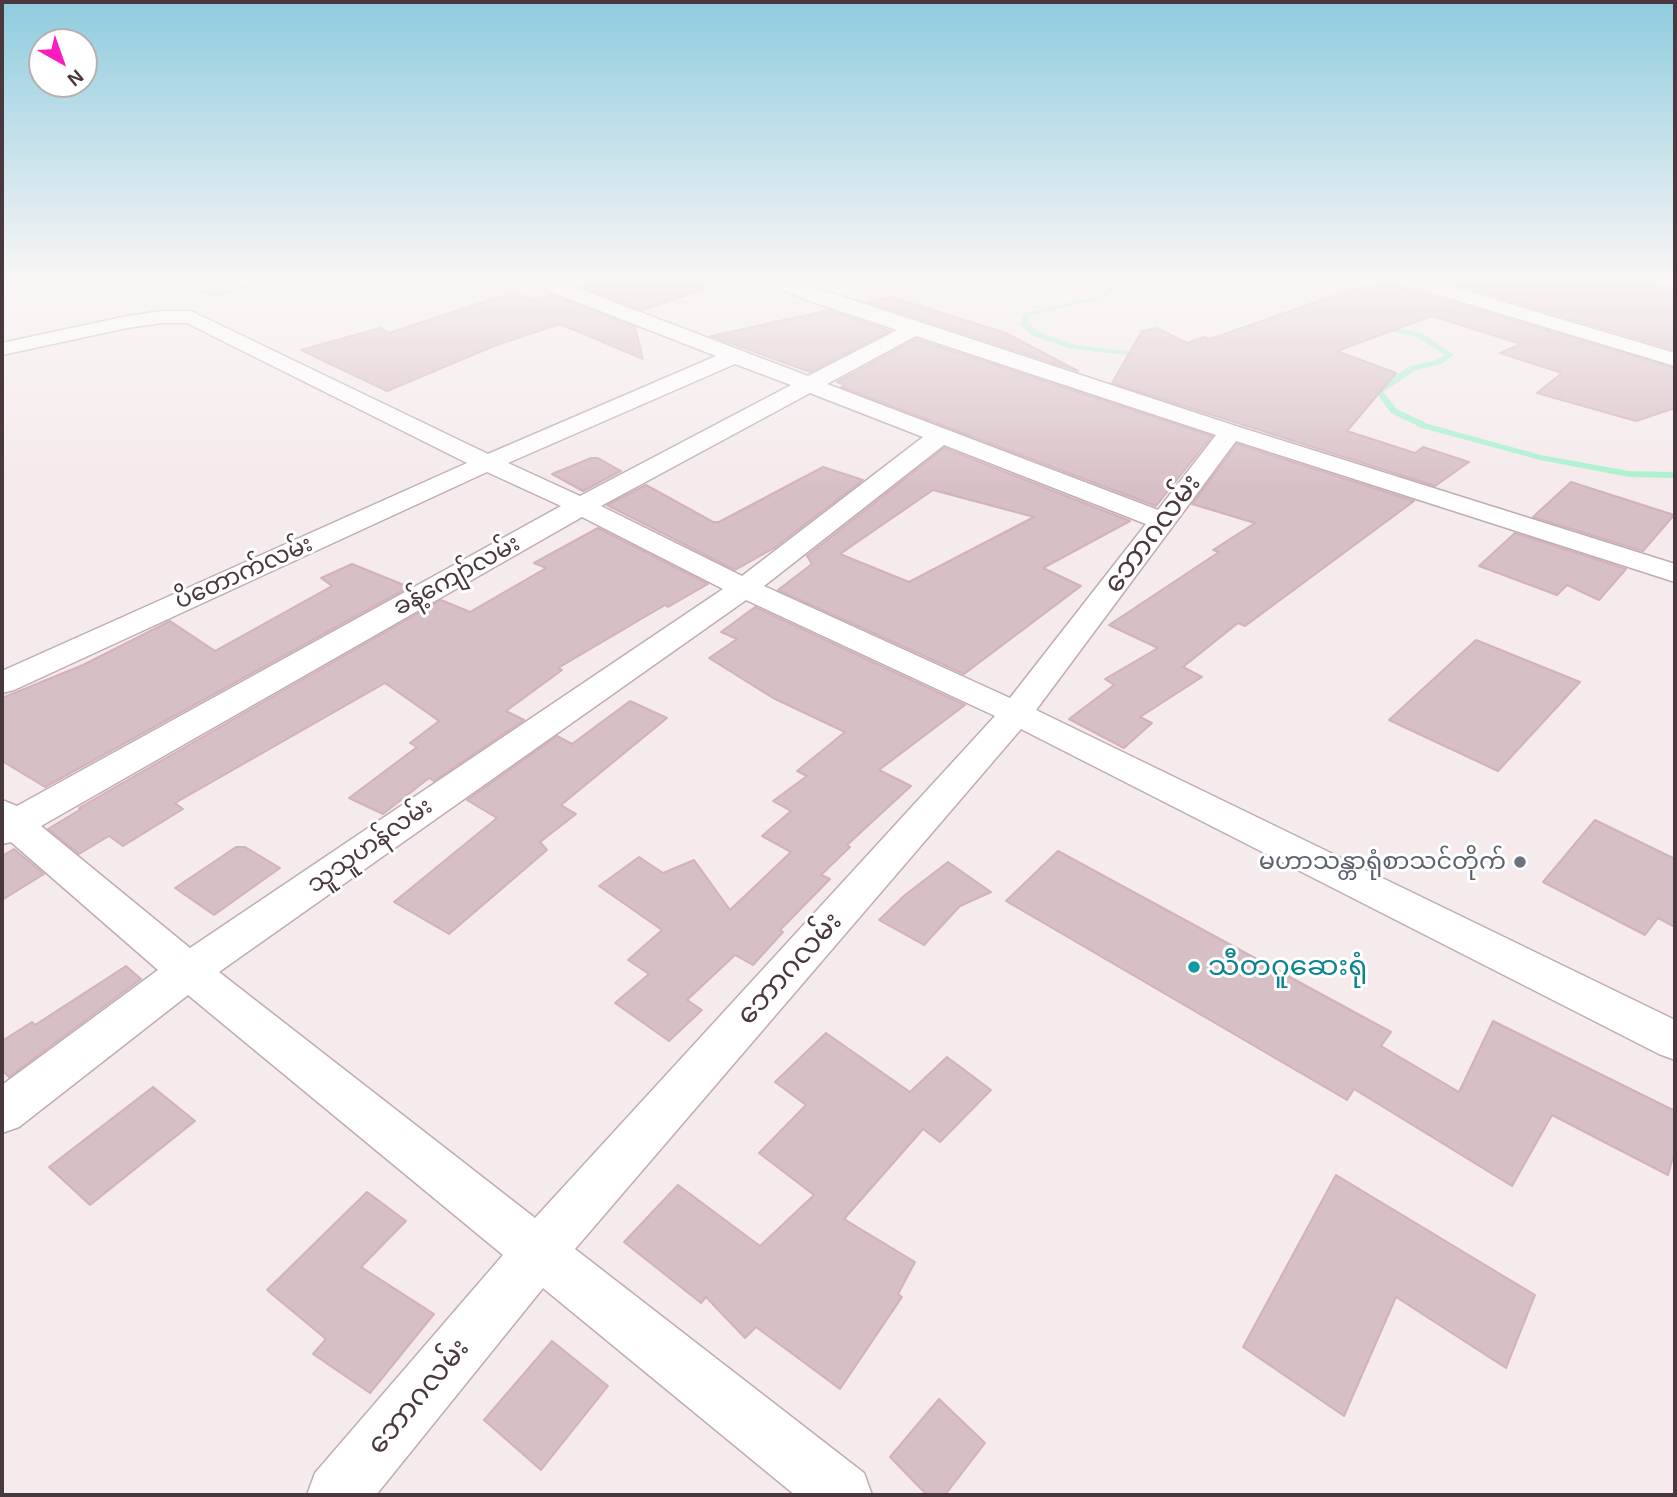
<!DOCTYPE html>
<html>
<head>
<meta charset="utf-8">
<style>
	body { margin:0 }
	#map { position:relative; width:1677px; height:1497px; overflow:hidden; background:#f5eaec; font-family:Arial,sans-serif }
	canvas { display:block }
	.frame { position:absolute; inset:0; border:4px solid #49383d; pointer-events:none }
	.north { position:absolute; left:28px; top:28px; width:70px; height:70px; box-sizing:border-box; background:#fff; border:2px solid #b6afb1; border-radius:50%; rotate:140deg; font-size:19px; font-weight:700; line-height:28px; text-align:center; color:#49383d }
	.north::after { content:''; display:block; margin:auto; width:24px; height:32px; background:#fb1bbf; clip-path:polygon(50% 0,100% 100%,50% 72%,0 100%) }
</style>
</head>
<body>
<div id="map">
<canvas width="1677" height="1497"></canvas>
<div class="frame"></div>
<div class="north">N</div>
</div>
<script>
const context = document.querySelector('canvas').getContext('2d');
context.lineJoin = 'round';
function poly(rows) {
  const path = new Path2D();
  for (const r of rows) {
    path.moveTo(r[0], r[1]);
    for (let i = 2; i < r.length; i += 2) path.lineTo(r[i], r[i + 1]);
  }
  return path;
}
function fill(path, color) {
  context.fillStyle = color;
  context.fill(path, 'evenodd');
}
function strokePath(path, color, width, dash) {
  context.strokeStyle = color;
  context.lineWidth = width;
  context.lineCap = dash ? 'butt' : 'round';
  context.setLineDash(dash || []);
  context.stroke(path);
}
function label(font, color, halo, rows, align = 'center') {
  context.font = font + ' Arial,"Noto Sans Myanmar",sans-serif';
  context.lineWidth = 6;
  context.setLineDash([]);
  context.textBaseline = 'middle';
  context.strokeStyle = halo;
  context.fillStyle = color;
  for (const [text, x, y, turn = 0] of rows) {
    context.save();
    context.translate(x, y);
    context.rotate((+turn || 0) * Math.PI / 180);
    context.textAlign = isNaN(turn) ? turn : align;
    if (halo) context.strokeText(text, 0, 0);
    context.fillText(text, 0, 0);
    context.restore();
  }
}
fill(poly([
	[179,281,185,281,189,288,215,293,258,281,270,281,215,297,184,290,179,281],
	[743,281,790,282,787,284,693,287,690,285,693,283,743,281],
	[1113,281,1119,281,1120,286,1106,297,1029,316,1028,323,1039,332,1076,345,1143,353,1147,355,1146,357,1072,349,1033,336,1020,324,1024,314,1102,295,1114,285,1113,281],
	[1380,325,1422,333,1454,355,1442,364,1416,370,1383,392,1397,409,1428,424,1541,455,1629,471,1675,472,1675,478,1629,477,1540,460,1422,428,1391,413,1375,391,1376,389,1410,366,1436,360,1445,355,1417,337,1380,329,1380,325]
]), '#a7f1ce');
const building = poly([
	[586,281,707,281,708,288,642,310,576,285,586,281],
	[1376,281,1401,281,1404,288,1675,368,1675,408,1636,421,1537,393,1562,373,1500,353,1521,344,1432,316,1337,351,1396,373,1347,431,1415,453,1423,447,1469,462,1435,486,1112,383,1142,331,1157,328,1187,343,1203,337,1210,339,1376,281],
	[1444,281,1652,281,1675,287,1675,350,1444,281],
	[514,292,533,300,550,294,635,327,643,359,560,324,494,346,387,391,301,350,380,328,389,333,514,292],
	[892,297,1006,333,1078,371,867,302,892,297],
	[829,310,890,331,810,372,711,336,829,310],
	[916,339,1212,436,1156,506,841,387,845,385,837,382,916,339],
	[1237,444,1414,501,1245,626,1238,623,1183,667,1202,677,1140,717,1152,723,1124,748,1069,719,1114,685,1105,679,1158,648,1109,625,1219,552,1213,550,1255,523,1192,504,1237,444],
	[944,448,1130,521,1043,568,1081,586,964,674,778,590,812,564,807,556,944,448],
	[933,490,1034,517,909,582,840,554,933,490],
	[591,458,598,458,621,471,583,491,552,474,591,458],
	[823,467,863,480,774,548,735,570,607,505,646,485,713,522,719,522,823,467],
	[1571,482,1674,515,1643,551,1533,517,1571,482],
	[598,528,708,584,668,607,665,605,558,668,562,670,506,711,524,720,434,781,429,778,383,814,349,798,417,747,410,743,439,721,385,683,175,803,183,809,123,846,109,836,79,854,48,829,81,809,79,808,441,600,470,612,546,568,534,563,598,528],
	[1515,533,1626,569,1599,600,1567,585,1557,595,1479,566,1515,533],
	[352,564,409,587,45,787,2,761,2,698,83,665,170,621,215,651,332,586,321,578,352,564],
	[755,607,965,705,879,770,911,786,847,845,850,847,821,875,830,879,780,930,783,932,753,965,735,955,687,1000,702,1010,669,1041,615,1003,649,974,628,960,662,930,599,886,639,857,663,873,694,860,730,910,791,852,762,836,791,811,773,801,807,776,797,771,845,732,773,698,709,658,737,639,721,632,755,607],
	[1476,640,1580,682,1498,771,1389,720,1476,640],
	[630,701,667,718,561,805,576,814,540,842,547,850,449,934,394,902,497,818,467,800,557,736,572,744,630,701],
	[1595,820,1675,859,1675,927,1658,918,1645,935,1543,882,1595,820],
	[236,847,245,847,280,868,214,915,175,888,236,847],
	[14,849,44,874,2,900,2,856,14,849],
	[1058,851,1391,1032,1381,1046,1459,1092,1493,1021,1675,1111,1675,1150,1668,1175,1552,1115,1512,1186,1354,1089,1347,1100,1006,901,1058,851],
	[948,862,991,892,960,906,924,945,879,920,905,895,948,862],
	[126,966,141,979,9,1077,2,1070,2,1041,32,1022,35,1025,126,966],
	[826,1033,910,1092,947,1057,991,1090,940,1142,923,1129,844,1219,915,1262,898,1294,902,1297,840,1389,756,1327,745,1338,706,1297,701,1303,624,1242,678,1185,760,1246,814,1195,759,1153,806,1105,775,1082,826,1033],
	[153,1087,195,1121,90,1205,49,1167,153,1087],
	[1336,1175,1535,1295,1506,1368,1396,1297,1344,1416,1243,1347,1336,1175],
	[367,1192,406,1221,361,1267,434,1314,370,1393,313,1354,326,1339,267,1290,367,1192],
	[552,1341,608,1386,541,1470,484,1420,552,1341],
	[939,1399,985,1443,945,1495,927,1495,890,1457,939,1399]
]);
fill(building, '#d7bfc6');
strokePath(building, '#d2b2bb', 2);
const minor = poly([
	[532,281,559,281,808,376,897,330,810,301,771,285,769,281,795,281,1239,427,1675,564,1675,582,1236,441,1036,710,1675,1020,1675,1060,1659,1054,1021,729,575,1249,864,1473,872,1495,795,1495,543,1288,376,1495,307,1495,315,1473,503,1255,188,995,19,1127,2,1133,2,1085,158,970,11,842,2,844,2,800,17,806,561,506,487,472,14,690,2,693,2,671,467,463,187,323,162,323,127,328,2,355,2,343,127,316,162,311,191,311,488,454,716,356,534,285,532,281],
	[916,336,1216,435,1158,510,827,384,916,336],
	[735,364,791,385,580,496,508,463,735,364],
	[810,393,923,437,742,576,601,506,810,393],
	[944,445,1146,524,1010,698,764,586,944,445],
	[582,517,723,589,190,948,41,826,582,517],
	[746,600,995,716,535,1218,219,972,746,600],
	[1403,281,1433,281,1675,353,1675,366,1405,285,1403,281]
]);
strokePath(minor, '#c1acb1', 3);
fill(minor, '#fff');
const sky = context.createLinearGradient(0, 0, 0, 491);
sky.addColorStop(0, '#8eccde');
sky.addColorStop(0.57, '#faf6f6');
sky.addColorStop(1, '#faf6f600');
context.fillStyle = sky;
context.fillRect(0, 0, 1677, 491);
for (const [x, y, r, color] of [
	[1520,862,7,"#6b7280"],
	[1194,967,7,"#0f9aa8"]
]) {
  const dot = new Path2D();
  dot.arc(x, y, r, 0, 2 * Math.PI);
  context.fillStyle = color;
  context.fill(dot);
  strokePath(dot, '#fff', 2.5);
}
label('24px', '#49383d', '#fff', [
	["ပိတောက်လမ်း",244,573,-24],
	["ခန့်ကျော်လမ်း",457,576,-29],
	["သူသူဟန်လမ်း",370,846,-35]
]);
label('24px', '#5b616d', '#fff', [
	["မဟာသန္တာရုံစာသင်တိုက်",1506,862]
], 'right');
label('28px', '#49383d', '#fff', [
	["ဘောဂလမ်း",1153,534,-53],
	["ဘောဂလမ်း",790,969,-48],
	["ဘောဂလမ်း",419,1397,-50]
]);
label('28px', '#0d838f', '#fff', [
	["သီတဂူဆေးရုံ",1208,967]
], 'left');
</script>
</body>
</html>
